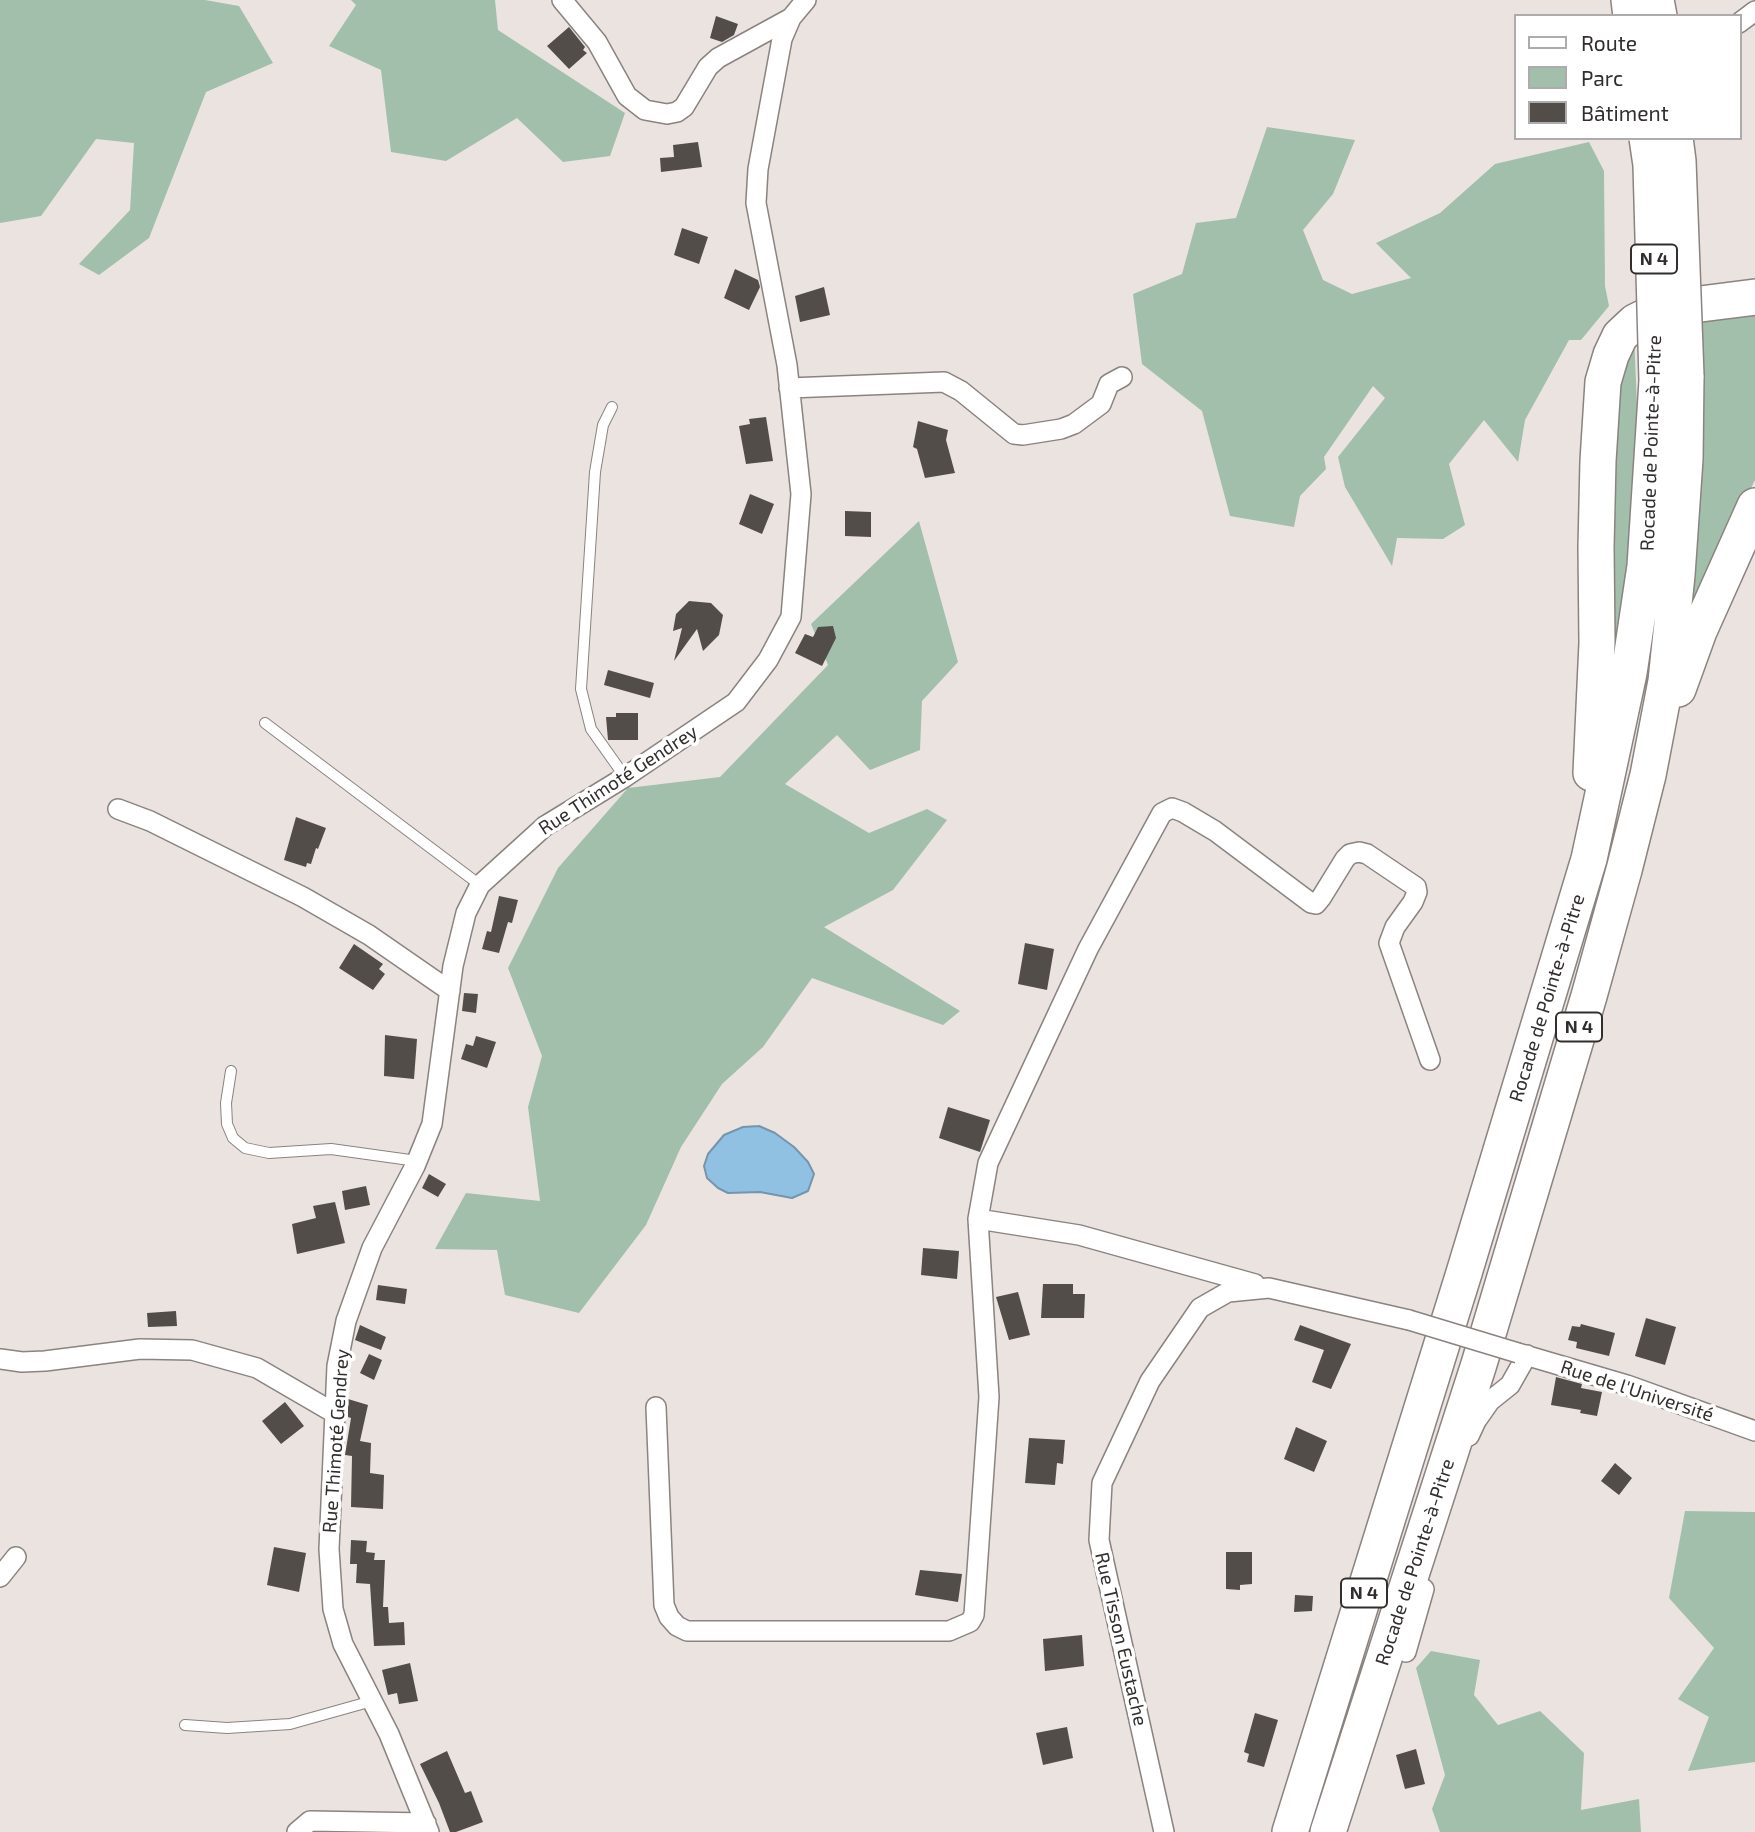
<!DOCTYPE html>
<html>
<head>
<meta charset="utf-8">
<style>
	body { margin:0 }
	#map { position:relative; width:1755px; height:1832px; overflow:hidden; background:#ebe3df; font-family:"Exo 2",sans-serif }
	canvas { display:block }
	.legend { position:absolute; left:1514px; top:14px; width:228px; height:126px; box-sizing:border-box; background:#fff; border:2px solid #adabab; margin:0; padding:9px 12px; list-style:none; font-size:21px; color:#312e2d }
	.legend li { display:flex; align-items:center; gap:14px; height:35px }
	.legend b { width:35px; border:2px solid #adabab }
</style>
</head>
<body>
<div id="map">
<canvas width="1755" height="1832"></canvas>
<ul class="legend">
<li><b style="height:9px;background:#fff"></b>Route</li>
<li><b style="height:19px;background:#a2bfab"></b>Parc</li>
<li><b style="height:19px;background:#534d4a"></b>Bâtiment</li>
</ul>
</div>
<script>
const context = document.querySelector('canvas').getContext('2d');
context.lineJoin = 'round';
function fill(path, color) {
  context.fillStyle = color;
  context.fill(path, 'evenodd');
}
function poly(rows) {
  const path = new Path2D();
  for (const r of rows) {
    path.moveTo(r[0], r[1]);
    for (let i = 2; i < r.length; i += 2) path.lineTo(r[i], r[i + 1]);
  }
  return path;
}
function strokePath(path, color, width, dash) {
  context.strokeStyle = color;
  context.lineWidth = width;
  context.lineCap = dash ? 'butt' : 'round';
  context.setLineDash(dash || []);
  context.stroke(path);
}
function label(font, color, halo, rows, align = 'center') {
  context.font = font + ' "Exo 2",sans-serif';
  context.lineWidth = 7;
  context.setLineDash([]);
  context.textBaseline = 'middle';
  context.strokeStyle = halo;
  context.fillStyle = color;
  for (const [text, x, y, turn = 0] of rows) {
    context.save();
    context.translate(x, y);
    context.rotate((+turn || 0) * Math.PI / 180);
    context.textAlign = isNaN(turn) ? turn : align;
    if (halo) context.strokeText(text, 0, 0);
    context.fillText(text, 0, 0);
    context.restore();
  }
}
fill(poly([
	[0,0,205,0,239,6,273,63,206,92,149,238,99,275,79,264,130,210,134,143,96,139,41,216,0,223],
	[351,0,495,0,498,30,625,113,610,156,563,162,517,118,446,161,391,152,381,70,329,46,356,5],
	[1267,127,1355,140,1333,194,1303,230,1323,280,1352,294,1411,278,1376,243,1440,213,1495,164,1589,142,1604,171,1605,286,1609,306,1581,340,1569,340,1525,420,1518,462,1484,420,1449,464,1465,525,1443,539,1397,538,1392,566,1345,487,1338,457,1385,398,1373,386,1324,457,1326,469,1300,496,1294,527,1230,516,1202,411,1142,364,1133,294,1182,274,1196,223,1236,218],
	[1755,304,1755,480,1681,629,1695,309],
	[1634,333,1638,431,1631,541,1616,673,1605,579,1611,382],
	[919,521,958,662,922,701,920,750,870,770,837,735,785,784,869,833,927,809,947,820,893,890,824,927,960,1011,943,1025,812,978,763,1047,722,1084,681,1147,646,1225,579,1313,505,1295,497,1250,435,1249,466,1193,540,1201,528,1107,542,1056,508,968,558,868,628,788,720,777,828,665,811,624],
	[1685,1511,1755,1512,1755,1762,1688,1771,1709,1717,1678,1699,1714,1648,1669,1598],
	[1431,1651,1480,1660,1474,1695,1498,1725,1540,1711,1584,1753,1581,1810,1639,1799,1641,1832,1440,1832,1432,1809,1445,1775,1416,1668]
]), '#a2bfab');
const water = poly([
	[759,1126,775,1133,794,1147,808,1162,814,1174,808,1191,792,1198,760,1192,728,1193,718,1188,707,1178,704,1166,708,1154,724,1135,743,1127,759,1126]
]);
fill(water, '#91c1e2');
strokePath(water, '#7495ac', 2);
fill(poly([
	[716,16,738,24,734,35,722,42,710,38],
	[569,27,585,47,583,50,587,53,569,69,547,46],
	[698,142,702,167,661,172,660,158,674,157,673,145],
	[682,228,708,237,699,264,674,255],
	[735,269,758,280,760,287,749,310,724,298],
	[824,287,830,315,800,322,795,296],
	[766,417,773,461,746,464,739,426,750,424,749,419],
	[918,421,948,430,946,440,955,473,925,478,917,449,913,447],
	[750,494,774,504,762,534,739,524],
	[845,511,871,512,871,537,845,536],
	[689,601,711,603,723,615,719,635,703,651,697,629,674,661,682,628,673,631,676,614],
	[833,626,836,638,822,666,795,653,805,634,813,637,818,627],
	[608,670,654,683,650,698,604,685],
	[616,713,638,713,638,740,608,740,606,717,616,717],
	[296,817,326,828,318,849,316,848,311,864,307,863,306,867,284,860],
	[499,896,518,900,512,923,508,922,499,953,482,949,487,931,491,932],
	[1025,943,1054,949,1047,990,1018,984],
	[354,944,383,964,379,969,385,974,373,990,339,968],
	[464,993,478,994,476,1013,462,1011],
	[385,1035,417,1039,414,1079,384,1076],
	[476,1036,496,1042,487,1068,461,1059,466,1044,473,1046],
	[948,1107,990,1120,980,1152,939,1138],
	[429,1174,446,1184,438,1197,422,1188],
	[366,1186,370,1205,345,1210,342,1191],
	[335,1202,345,1243,297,1254,292,1224,316,1218,313,1206],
	[923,1248,959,1251,957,1279,921,1275],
	[1043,1284,1073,1284,1073,1294,1085,1294,1084,1318,1041,1318],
	[378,1285,407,1289,405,1304,376,1300],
	[1018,1292,1030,1335,1009,1340,996,1297],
	[176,1311,177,1326,148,1327,147,1313],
	[1646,1318,1676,1327,1665,1365,1635,1356],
	[1581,1324,1615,1333,1609,1356,1576,1348,1577,1342,1568,1340,1572,1326,1580,1327],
	[360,1325,386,1337,381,1350,355,1340],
	[1300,1325,1351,1344,1331,1389,1312,1382,1324,1350,1294,1340],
	[369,1354,382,1360,374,1380,360,1373],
	[1556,1377,1582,1384,1581,1388,1602,1392,1597,1416,1580,1413,1581,1410,1551,1405],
	[348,1399,368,1405,360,1441,371,1443,370,1473,384,1475,383,1509,351,1507,352,1456,345,1455,351,1418,348,1417],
	[285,1402,304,1426,281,1444,262,1421],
	[1296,1427,1327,1441,1314,1472,1284,1459],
	[1029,1438,1065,1440,1063,1464,1057,1463,1055,1485,1025,1483],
	[1615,1463,1632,1478,1619,1495,1601,1481],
	[351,1540,367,1541,366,1552,375,1553,374,1560,385,1560,383,1607,388,1607,389,1623,404,1622,405,1645,374,1646,370,1584,356,1583,357,1564,350,1564],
	[274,1547,306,1553,299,1592,267,1585],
	[1226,1552,1252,1552,1252,1584,1240,1585,1240,1590,1226,1589],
	[920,1570,962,1574,958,1602,915,1595],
	[1295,1595,1313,1596,1312,1611,1294,1612],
	[1082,1635,1084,1666,1045,1671,1043,1639],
	[410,1663,418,1701,399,1704,397,1693,388,1695,382,1670],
	[1255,1713,1278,1720,1264,1767,1247,1762,1249,1754,1244,1752],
	[1067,1727,1073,1758,1043,1765,1036,1733],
	[1416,1749,1425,1784,1405,1789,1396,1755],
	[447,1751,465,1793,471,1791,483,1822,456,1832,450,1832,439,1803,420,1764]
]), '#534d4a');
const lane = poly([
	[612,407,603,425,595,472,581,689,591,729,625,777],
	[265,723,480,885],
	[231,1071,226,1103,227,1124,233,1138,245,1148,269,1153,331,1149,417,1161],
	[185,1725,227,1728,290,1724,372,1701]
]);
const street = poly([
	[562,0,597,42,627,96,645,110,667,114,677,112,684,107,708,67,718,58,791,18],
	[1739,23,1755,11],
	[789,388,944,382,961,391,1014,434,1023,435,1061,429,1074,424,1101,404,1109,384,1122,377],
	[118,809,150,821,303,897,369,935,450,991],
	[978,1219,1079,1235,1255,1284],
	[1518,1353,1627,1385,1755,1431],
	[0,1359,22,1362,45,1361,140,1349,192,1350,257,1368,336,1414],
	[656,1407,664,1605,669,1617,677,1626,687,1631,949,1631,970,1622,974,1615,989,1397,978,1219,988,1163,1088,949,1162,813,1172,808,1183,812,1215,831,1311,903,1316,904,1321,898,1345,859,1350,854,1359,852,1367,854,1416,887,1417,892,1413,902,1395,927,1389,943,1430,1060],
	[1469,1436,1476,1421,1490,1401,1510,1385,1527,1355],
	[0,1577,16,1557],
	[1406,1652,1424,1589],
	[297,1832,310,1821,426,1823],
	[429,1832,389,1734,343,1644,333,1609,329,1549,337,1366,346,1321,372,1248,415,1166,432,1124,453,966,466,913,480,885,545,826,625,777,736,702,768,660,791,617,801,494,787,365,756,203,758,169,782,39,791,18,806,0],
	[1164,1832,1099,1540,1102,1483,1150,1381,1200,1308,1228,1292,1269,1288,1409,1320]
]);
const highway = poly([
	[1629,0,1631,16],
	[1656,0,1659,16],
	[1678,689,1699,631,1755,506],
	[1591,773,1597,643,1596,547,1598,461,1603,382,1611,355,1620,336,1635,322,1661,309,1755,297],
	[1290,1832,1464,1273,1589,859,1629,673,1645,566,1657,381],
	[1328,1832,1479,1364,1589,996,1624,870,1648,775,1666,681,1677,575,1685,459,1686,376]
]);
strokePath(lane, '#8a837f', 12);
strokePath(street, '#8a837f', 22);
strokePath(highway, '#8a837f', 38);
strokePath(lane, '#fff', 10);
strokePath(street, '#fff', 19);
strokePath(highway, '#fff', 35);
const streetBridge = poly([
	[1409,1320,1518,1353]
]);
const highwayBridge = poly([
	[1647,138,1651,165,1657,381],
	[1675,138,1678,161,1686,376]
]);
strokePath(streetBridge, '#8a837f', 22, []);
strokePath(highwayBridge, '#8a837f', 38, []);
strokePath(streetBridge, '#fff', 19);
strokePath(highwayBridge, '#fff', 35);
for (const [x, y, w] of [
	[1654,259,46],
	[1579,1027,46],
	[1364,1593,46]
]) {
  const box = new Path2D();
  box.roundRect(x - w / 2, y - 14.5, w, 29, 5);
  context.fillStyle = '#fff';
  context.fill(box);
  strokePath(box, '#312e2d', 2);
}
label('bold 18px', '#312e2d', null, [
	["N 4",1654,259],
	["N 4",1579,1027],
	["N 4",1364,1593]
]);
label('19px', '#312e2d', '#fff', [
	["Rocade de Pointe-à-Pitre",1651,443,-88],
	["Rue Thimoté Gendrey",618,780,-33],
	["Rocade de Pointe-à-Pitre",1547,998,-73],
	["Rue de l'Université",1637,1391,18],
	["Rue Thimoté Gendrey",336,1441,-86],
	["Rocade de Pointe-à-Pitre",1415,1562,-72],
	["Rue Tisson Eustache",1121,1639,77]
]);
</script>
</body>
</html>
